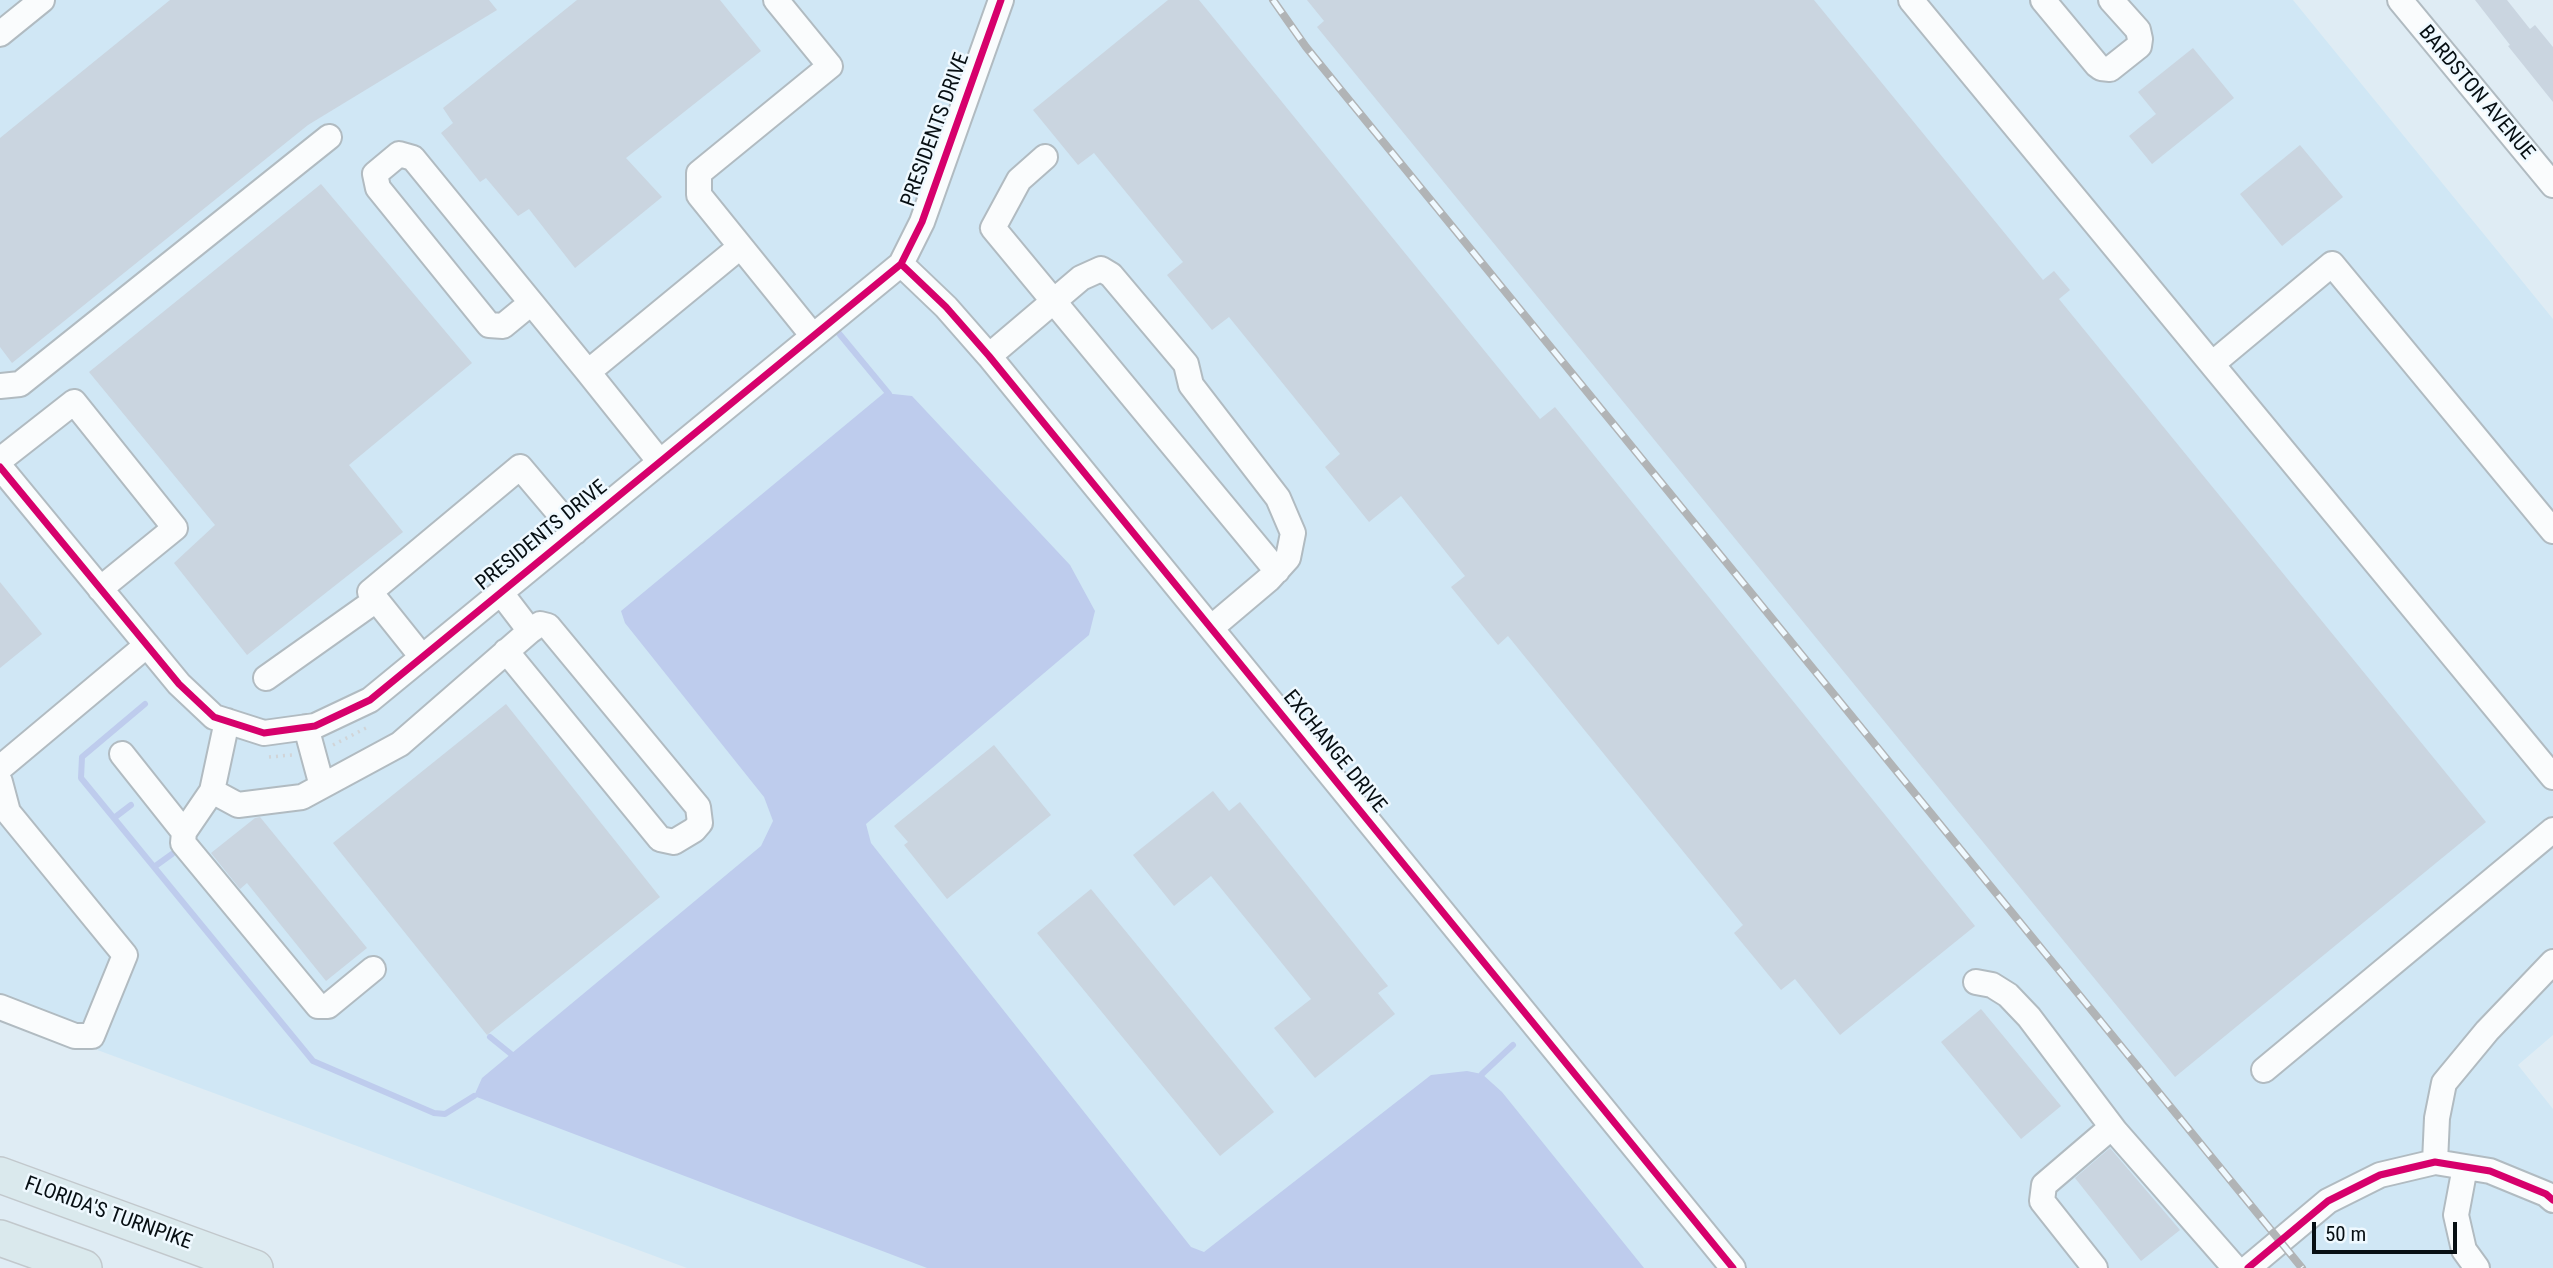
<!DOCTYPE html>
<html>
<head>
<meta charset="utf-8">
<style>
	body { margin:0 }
	#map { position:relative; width:2553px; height:1268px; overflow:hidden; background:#dfecf4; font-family:"Roboto Condensed",sans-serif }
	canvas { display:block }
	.scale { position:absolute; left:2312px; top:1222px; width:145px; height:32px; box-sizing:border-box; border:4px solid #070f13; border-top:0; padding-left:9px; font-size:21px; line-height:24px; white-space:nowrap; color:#070f13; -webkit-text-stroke:5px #eff9ff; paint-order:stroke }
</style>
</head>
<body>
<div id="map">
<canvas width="2553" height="1268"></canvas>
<div class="scale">50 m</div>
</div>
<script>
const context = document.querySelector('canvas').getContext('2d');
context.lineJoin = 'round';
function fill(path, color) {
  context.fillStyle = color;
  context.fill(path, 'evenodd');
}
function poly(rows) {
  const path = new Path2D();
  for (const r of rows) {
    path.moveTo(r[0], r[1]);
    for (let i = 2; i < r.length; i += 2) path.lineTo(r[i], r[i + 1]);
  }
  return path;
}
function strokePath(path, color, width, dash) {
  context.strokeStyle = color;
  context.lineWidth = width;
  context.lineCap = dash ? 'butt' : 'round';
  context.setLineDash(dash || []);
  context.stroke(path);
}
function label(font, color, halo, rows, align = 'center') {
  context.font = font + ' "Roboto Condensed",sans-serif';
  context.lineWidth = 5;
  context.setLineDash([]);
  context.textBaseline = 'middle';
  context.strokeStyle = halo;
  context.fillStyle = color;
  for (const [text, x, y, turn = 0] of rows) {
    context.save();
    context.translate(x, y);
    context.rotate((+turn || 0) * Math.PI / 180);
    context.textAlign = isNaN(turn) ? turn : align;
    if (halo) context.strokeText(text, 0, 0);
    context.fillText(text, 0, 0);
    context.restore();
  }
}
fill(poly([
	[0,0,2293,0,2553,319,2553,1035,2518,1065,2553,1109,2553,1268,687,1268,0,1014]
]), '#d0e7f5');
fill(poly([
	[884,393,912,396,1070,565,1095,611,1089,635,866,824,871,843,1191,1247,1204,1252,1431,1075,1467,1071,1482,1074,1502,1092,1644,1268,927,1268,474,1096,482,1078,761,846,773,821,764,797,625,623,621,611]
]), '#becced');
strokePath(poly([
	[837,331,889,394],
	[145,704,82,757,81,778,313,1061,434,1113,445,1114,474,1096],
	[114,818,131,805],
	[154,867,172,854],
	[490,1037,511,1054],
	[1482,1074,1513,1045]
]), '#becced', 6);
fill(poly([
	[170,0,489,0,497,10,308,125,12,363,0,347,0,138],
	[577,0,720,0,761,51,626,158,662,197,575,268,529,209,518,216,486,178,480,182,441,133,453,123,443,108],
	[1168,0,1199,0,1540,419,1555,407,1975,926,1840,1035,1795,979,1781,990,1734,933,1743,925,1508,636,1498,645,1451,587,1465,576,1401,496,1369,522,1325,467,1340,454,1229,317,1212,330,1167,275,1183,262,1094,153,1078,165,1033,110],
	[1307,0,1814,0,2043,280,2054,271,2070,290,2059,299,2486,822,2175,1077,1317,27,1324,21],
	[2475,0,2507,0,2530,29,2535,25,2553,47,2553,102,2508,46,2510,45],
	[2193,48,2234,98,2152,164,2129,136,2156,114,2138,92],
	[2300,145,2343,197,2282,246,2240,194],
	[321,184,472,363,349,465,403,532,247,655,174,563,215,525,89,372],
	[0,582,42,634,0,668],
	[506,704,660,897,487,1035,333,843],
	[994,745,1051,815,947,899,904,845,908,842,894,826],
	[1213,791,1229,811,1240,802,1388,986,1378,993,1395,1014,1315,1078,1274,1028,1311,999,1211,876,1174,906,1133,855],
	[260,817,367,948,326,981,247,883,240,889,211,853,255,818],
	[1091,889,1274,1112,1220,1156,1037,933],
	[1981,1009,2061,1106,2021,1139,1941,1042],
	[2110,1148,2180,1230,2141,1261,2075,1178]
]), '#cad5e0');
const minor = poly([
	[776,0,830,66,699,173,699,195,813,336],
	[1911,0,2553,777],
	[2043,0,2097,65,2101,68,2110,69,2139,46,2140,39,2138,30,2111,0],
	[2400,0,2553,185],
	[0,34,42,0],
	[1045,157,1019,180,993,228,1277,571],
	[901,264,946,307,989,356,1733,1268],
	[531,303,503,326,489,325,378,188,375,174,399,154,413,158,588,372,660,462],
	[989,356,1081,278,1101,269,1111,275,1186,364,1191,385,1278,498,1293,533,1288,558,1269,579,1211,628],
	[2212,364,2332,264,2553,531],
	[588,372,740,247],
	[0,386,20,384,329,137],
	[0,460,74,402,175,528,100,589],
	[0,467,179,684,214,717,264,733,315,726,370,700,901,264,922,222,1001,0],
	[506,651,660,839,674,842,694,830,700,823,698,807,548,626,540,624,530,631],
	[422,657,370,592,520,467,575,532],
	[266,678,376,600],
	[227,721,212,791,238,805,302,797,400,744,530,631,501,593],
	[306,727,322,786],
	[122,754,184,832],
	[0,768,147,645],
	[0,782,8,812,125,955,92,1036,75,1036,0,1007],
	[212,791,184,832,183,843,318,1006,328,1006,373,969],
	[1976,982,1992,985,2008,995,2029,1017,2115,1131],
	[2264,1070,2553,830],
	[2435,1162,2437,1118,2444,1083,2487,1031,2553,962],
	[2465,1167,2456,1215,2464,1250,2477,1268],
	[2095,1268,2042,1201,2044,1185,2106,1132,2115,1131,2235,1268],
	[2248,1268,2328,1201,2380,1175,2435,1162,2490,1171,2546,1194,2553,1200]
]);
const highway = poly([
	[0,1175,255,1268],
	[0,1238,84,1268]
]);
strokePath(minor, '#b1bbc1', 28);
strokePath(highway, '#c2c8cc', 38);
strokePath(poly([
	[333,745,366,728],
	[269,757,292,755]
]), '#d1d4d7', 3.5, [2, 5]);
strokePath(minor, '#fafcfd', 24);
strokePath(highway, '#dae9ed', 35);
const rail = poly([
	[1273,0,1306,47,1349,100,2302,1268]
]);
strokePath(rail, '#b1b4b6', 8);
strokePath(rail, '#eff9ff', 5, [16]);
strokePath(poly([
	[901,264,946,307,989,356,1733,1268],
	[0,467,179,684,214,717,264,733,315,726,370,700,901,264,922,222,1001,0],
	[2248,1268,2328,1201,2380,1175,2435,1162,2490,1171,2546,1194,2553,1200]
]), '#d6006c', 7);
label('21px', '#070f13', '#eff9ff', [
	["BARDSTON AVENUE",2476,93,50],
	["PRESIDENTS DRIVE",936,130,-70],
	["PRESIDENTS DRIVE",542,536,-39],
	["EXCHANGE DRIVE",1334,752,51],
	["FLORIDA'S TURNPIKE",108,1214,20]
]);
</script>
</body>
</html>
